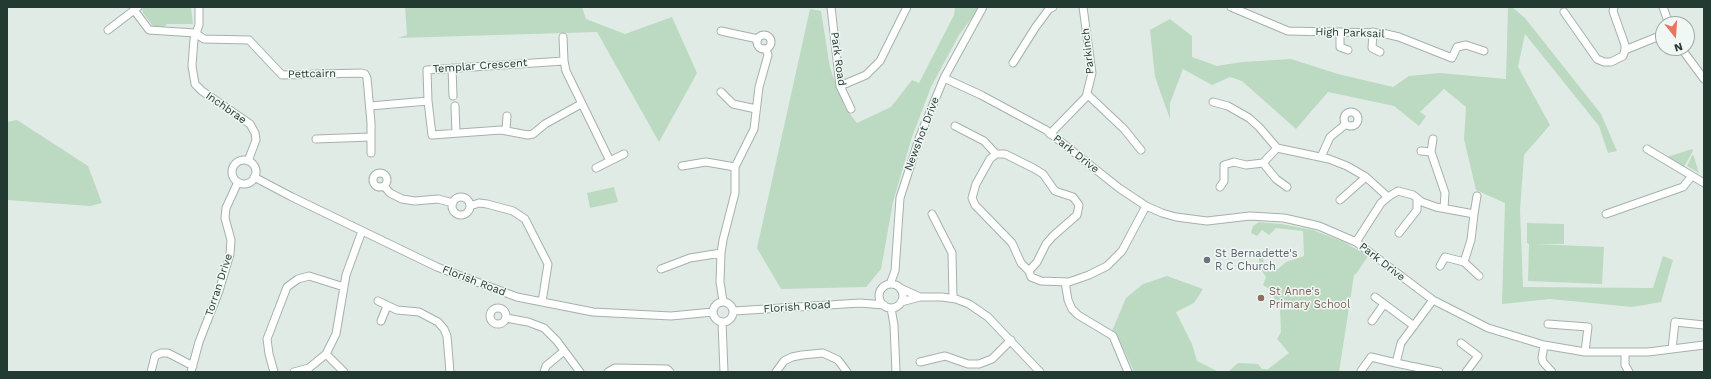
<!DOCTYPE html>
<html>
<head>
<meta charset="utf-8">
<style>
	body { margin:0 }
	#map { position:relative; width:1711px; height:379px; overflow:hidden; background:#e1ebe5; font-family:"Work Sans",sans-serif }
	canvas { display:block }
	.frame { position:absolute; inset:0; border:8px solid #223a31; pointer-events:none }
	.north { position:absolute; left:1655px; top:16px; width:40px; height:40px; box-sizing:border-box; background:#f1f7f4; border:1px solid #9eaba6; border-radius:50%; rotate:163deg; font-size:11px; font-weight:700; line-height:16px; text-align:center; color:#223a31 }
	.north::after { content:''; display:block; margin:auto; width:14px; height:18px; background:#e97561; clip-path:polygon(50% 0,100% 100%,50% 72%,0 100%) }
</style>
</head>
<body>
<div id="map">
<canvas width="1711" height="379"></canvas>
<div class="frame"></div>
<div class="north">N</div>
</div>
<script>
const context = document.querySelector('canvas').getContext('2d');
context.lineJoin = 'round';
function fill(path, color) {
  context.fillStyle = color;
  context.fill(path, 'evenodd');
}
function poly(rows) {
  const path = new Path2D();
  for (const r of rows) {
    if (r.length === 3) {
      path.moveTo(r[0] + r[2], r[1]);
      path.arc(r[0], r[1], r[2], 0, 2 * Math.PI);
      continue;
    }
    path.moveTo(r[0], r[1]);
    for (let i = 2; i < r.length; i += 2) path.lineTo(r[i], r[i + 1]);
  }
  return path;
}
function strokePath(path, color, width, dash) {
  context.strokeStyle = color;
  context.lineWidth = width;
  context.lineCap = dash ? 'butt' : 'round';
  context.setLineDash(dash || []);
  context.stroke(path);
}
function label(font, color, halo, rows, align = 'center') {
  context.font = font + ' "Work Sans",sans-serif';
  context.lineWidth = 3;
  context.setLineDash([]);
  context.textBaseline = 'middle';
  context.strokeStyle = halo;
  context.fillStyle = color;
  for (const [text, x, y, turn = 0] of rows) {
    context.save();
    context.translate(x, y);
    context.rotate((+turn || 0) * Math.PI / 180);
    context.textAlign = isNaN(turn) ? turn : align;
    if (halo) context.strokeText(text, 0, 0);
    context.fillText(text, 0, 0);
    context.restore();
  }
}
fill(poly([
	[144,7,191,7,193,24,167,24,164,27,153,26,143,13,142,9],
	[405,7,582,7,586,19,625,34,672,17,697,73,659,142,597,32,398,38,407,35],
	[955,7,980,7,959,35,931,87,912,137,893,202,881,269,866,287,781,289,757,248,810,9,821,11,830,68,845,108,857,123,891,107,912,80,919,83,954,15],
	[1508,7,1512,7,1525,18,1601,114,1617,151,1608,153,1599,126,1525,34,1518,67,1550,125,1524,155,1520,210,1523,287,1653,288,1663,256,1673,260,1661,302,1632,307,1550,299,1502,304,1505,203,1476,190,1464,139,1466,107,1444,89,1420,112,1426,116,1419,126,1394,106,1328,92,1296,129,1242,81,1230,77,1212,85,1183,69,1170,103,1170,119,1155,77,1150,30,1170,19,1192,36,1192,57,1217,66,1242,62,1291,59,1338,74,1393,87,1409,76,1440,73,1506,79],
	[17,120,88,166,102,203,90,206,7,200,7,122],
	[1692,149,1693,151,1684,167,1667,157],
	[1693,154,1699,173,1687,166],
	[614,187,618,202,590,208,587,193],
	[1259,222,1281,224,1313,230,1344,242,1368,256,1356,274,1354,275,1339,372,1228,372,1238,363,1258,364,1262,369,1268,369,1289,353,1277,339,1281,332,1280,308,1269,289,1263,285,1266,277,1259,266,1259,257,1263,257,1265,270,1278,269,1286,262,1304,256,1303,231,1276,228,1269,235,1262,230,1257,236,1251,233,1253,226],
	[1527,223,1564,224,1564,244,1534,244,1604,247,1602,284,1528,281,1529,244,1527,243],
	[1167,276,1203,289,1194,303,1176,312,1192,344,1197,361,1219,372,1134,372,1118,337,1112,331,1126,298,1143,284]
]), '#bbdac1');
const minor = poly([
	[199,7,199,25,194,39,192,66,195,84,202,91,250,124,255,133,256,140,248,161],
	[831,7,840,86,851,109],
	[1231,7,1288,31,1382,33,1399,37,1452,58,1457,47,1466,45,1484,51],
	[1663,7,1669,24],
	[134,10,149,30,195,33,204,39,249,40,282,75,361,73,365,74,367,78,371,123,371,153],
	[1564,12,1597,59,1604,62,1611,62,1623,56,1625,50,1625,45,1613,11,1614,7],
	[108,30,138,7],
	[721,31,758,39],
	[1340,32,1340,47,1348,50],
	[1373,32,1372,48,1380,52],
	[764,42,7],
	[563,37,564,61,566,71,610,161],
	[1681,48,1704,79],
	[1625,50,1662,35],
	[564,61,427,70,428,101,432,135,501,130,528,135,533,134,545,124,581,104],
	[1013,63,1035,28,1049,9,1053,7],
	[452,68,453,96],
	[944,78,981,95,1046,130,1119,188,1146,206,1162,213,1176,217,1207,221,1250,216,1284,218,1319,226,1356,242,1433,300,1488,328,1544,345,1585,352,1648,352,1704,345],
	[840,86,866,75,880,61,907,7],
	[721,92,733,104,756,109],
	[1087,94,1124,129,1141,150],
	[1213,102,1228,106,1249,118,1259,127,1277,148],
	[370,106,428,101],
	[455,106,456,133],
	[1351,119,7],
	[955,126,984,141,996,154],
	[506,130,507,116],
	[1050,134,1086,97,1092,73,1083,7],
	[316,139,371,137],
	[1433,139,1431,152,1445,193,1444,208],
	[1647,149,1704,183],
	[1421,151,1431,152],
	[1321,157,1330,137,1346,124],
	[244,172,12],
	[1263,163,1276,179,1287,187],
	[682,166,706,162,735,167],
	[596,168,624,154],
	[380,180,7],
	[254,177,292,197,437,267,517,297,593,312,671,316,713,312],
	[384,186,390,193,402,199,415,201,438,199,453,203],
	[1220,187,1224,181,1224,165,1234,162,1246,165,1263,163,1277,148,1329,159,1347,166,1366,177,1388,197],
	[461,206,9],
	[1340,200,1366,177],
	[470,206,479,203,487,204,513,211,525,219,548,264,542,302],
	[932,214,952,253,953,298],
	[1474,214,1477,196],
	[1606,214,1683,187,1692,176],
	[1399,233,1417,210,1417,199],
	[1356,242,1381,203,1388,197,1398,191,1413,195,1422,202,1436,207,1474,214,1471,240,1464,262,1445,257,1440,266],
	[1464,262,1479,276],
	[661,269,690,258,721,253],
	[1029,271,1037,262,1046,244,1053,236,1077,215,1079,205,1073,197,1055,191,1043,174,1035,169,1005,154,996,154,990,159,976,184,972,198,975,205,1012,243,1021,263,1029,271,1031,277,1041,281,1069,282,1089,275,1107,266,1122,251,1146,206],
	[1065,282,1068,300,1072,309,1078,315,1113,336,1128,372],
	[890,284,895,271,900,198,920,136,944,78,983,7],
	[891,296,12],
	[900,288,920,297],
	[1375,297,1414,326],
	[378,301,397,310,419,312,438,322,444,329,447,336,450,372],
	[723,301,720,282,721,253,723,240,735,193,735,167,754,129,759,87,768,55,766,49],
	[723,312,10],
	[901,302,920,297,942,297,956,299,969,304,988,317,1040,372],
	[498,316,8],
	[891,308,894,325,896,372],
	[734,311,860,303,884,305],
	[506,318,528,322,544,328,557,341,580,372],
	[381,321,387,306],
	[1372,321,1384,304],
	[722,322,724,372],
	[1548,324,1588,327,1585,352],
	[1461,343,1478,356,1466,372],
	[1544,345,1542,358,1543,362,1552,372],
	[1672,349,1675,322,1704,325],
	[1625,353,1625,365,1629,372],
	[326,354,344,372],
	[920,362,945,356,968,364,979,364,992,359,1011,340],
	[1396,363,1439,372],
	[1361,371,1371,357,1396,363,1401,343,1433,300],
	[151,372,155,356,161,353,168,353,193,366],
	[191,372,199,342,219,291,230,254,231,240,225,218,226,208,238,182],
	[274,372,269,354,267,339,287,287,298,279,309,276,344,287],
	[294,372,309,368,326,354,336,334,346,275,362,231],
	[544,372,546,366,564,351],
	[608,372,615,368,667,369,670,372],
	[776,372,784,361,792,357,802,355,823,353,838,360,847,372]
]);
strokePath(minor, '#a4b2ab', 9);
strokePath(minor, '#fff', 7);
for (const [x, y, r, color] of [
	[1207,260,4,"#6b7280"],
	[1261,298,4,"#8d6e63"]
]) {
  const dot = new Path2D();
  dot.arc(x, y, r, 0, 2 * Math.PI);
  context.fillStyle = color;
  context.fill(dot);
  strokePath(dot, '#f1f7f4', 1.5);
}
label('11px', '#223a31', '#f1f7f4', [
	["High Parksail",1350,33,2],
	["Parkinch",1088,51,-96],
	["Park Road",838,59,82],
	["Templar Crescent",480,66,-4],
	["Pettcairn",312,74,-1],
	["Inchbrae",226,108,35],
	["Newshot Drive",922,134,-69],
	["Park Drive",1076,154,38],
	["Park Drive",1382,262,38],
	["Florish Road",474,281,21],
	["Torran Drive",219,285,-72],
	["Florish Road",797,307,-4]
]);
label('11px', '#5b616d', '#f1f7f4', [
	["St Bernadette's",1215,254],
	["R C Church",1215,267]
], 'left');
label('11px', '#785e54', '#f1f7f4', [
	["St Anne's",1269,292],
	["Primary School",1269,305]
], 'left');
</script>
</body>
</html>
